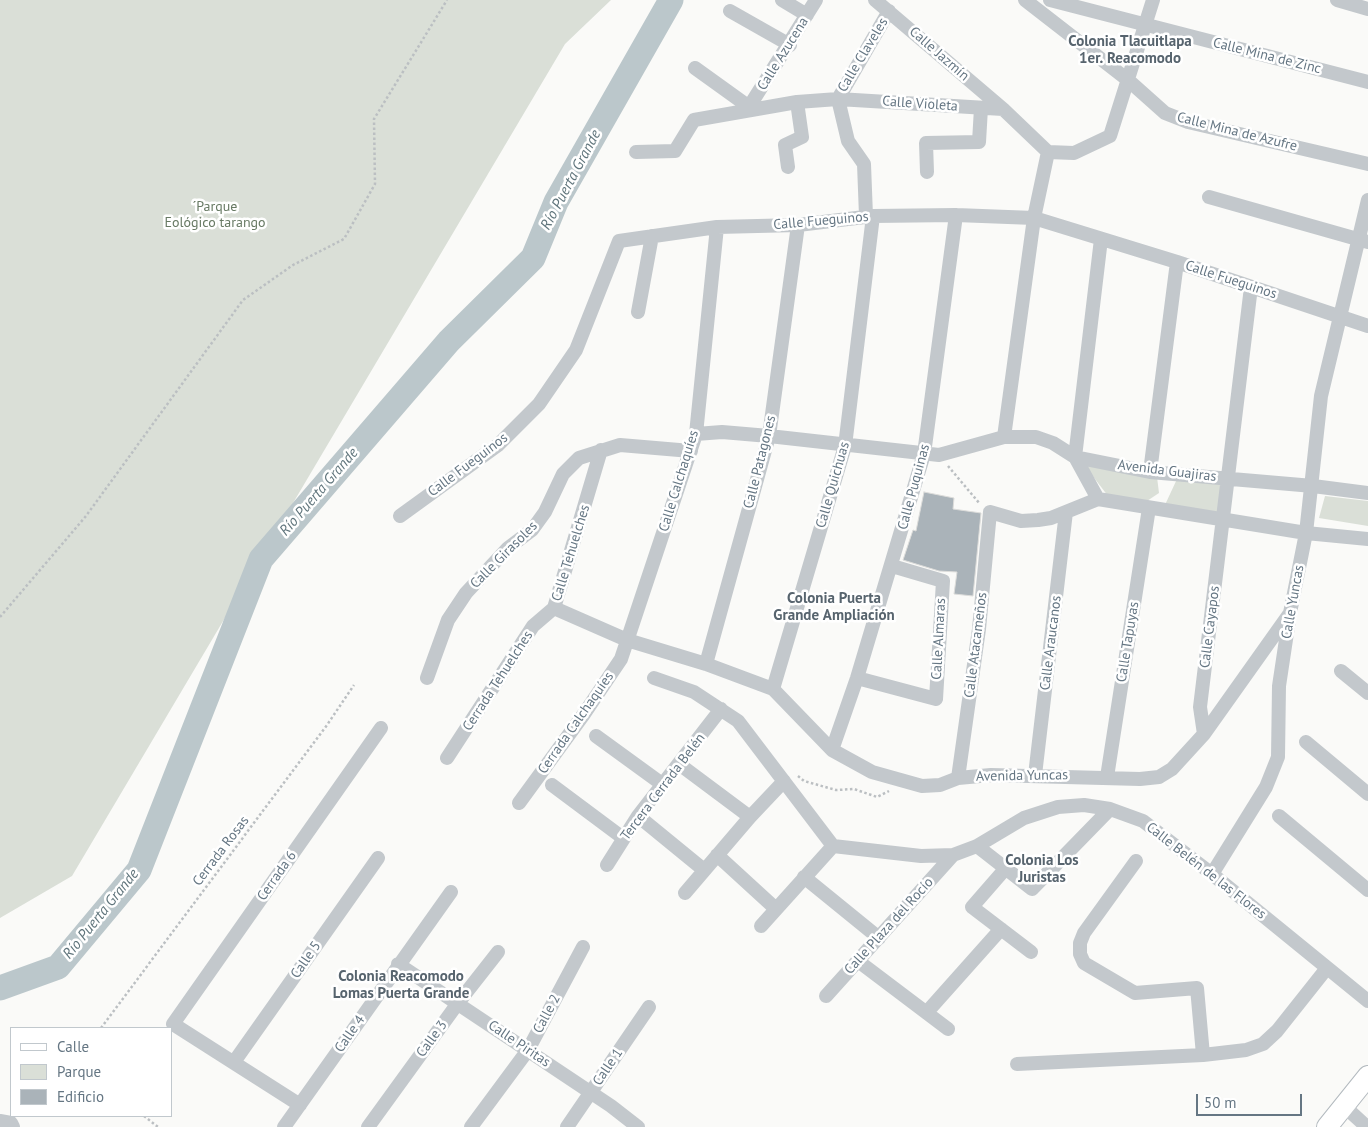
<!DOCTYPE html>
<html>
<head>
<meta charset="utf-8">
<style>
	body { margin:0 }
	#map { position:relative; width:1368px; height:1127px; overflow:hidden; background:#fafaf8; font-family:"PT Sans",sans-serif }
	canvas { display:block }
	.legend { position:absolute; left:10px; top:1027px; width:162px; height:90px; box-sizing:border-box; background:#fff; border:1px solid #c1c8cd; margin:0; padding:6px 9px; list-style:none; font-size:15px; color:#657683 }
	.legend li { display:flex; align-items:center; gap:10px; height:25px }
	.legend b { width:25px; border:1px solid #c1c8cd }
	.scale { position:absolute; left:1196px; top:1094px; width:106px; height:22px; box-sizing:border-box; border:2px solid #657683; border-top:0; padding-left:6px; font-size:15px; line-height:18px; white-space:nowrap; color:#657683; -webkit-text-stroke:4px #fff; paint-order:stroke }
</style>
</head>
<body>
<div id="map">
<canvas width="1368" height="1127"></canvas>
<ul class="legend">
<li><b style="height:6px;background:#fff"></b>Calle</li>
<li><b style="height:14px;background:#dadfd7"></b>Parque</li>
<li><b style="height:14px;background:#aab3b9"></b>Edificio</li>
</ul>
<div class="scale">50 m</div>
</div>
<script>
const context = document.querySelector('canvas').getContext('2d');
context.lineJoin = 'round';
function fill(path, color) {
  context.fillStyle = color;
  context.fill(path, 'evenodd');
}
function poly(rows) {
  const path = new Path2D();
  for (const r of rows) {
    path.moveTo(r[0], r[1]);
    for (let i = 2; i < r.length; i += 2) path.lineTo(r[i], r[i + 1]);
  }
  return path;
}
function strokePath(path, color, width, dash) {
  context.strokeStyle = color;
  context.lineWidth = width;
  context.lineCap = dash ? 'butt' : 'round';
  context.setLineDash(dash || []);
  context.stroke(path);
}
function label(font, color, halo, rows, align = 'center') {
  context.font = font + ' "PT Sans",sans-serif';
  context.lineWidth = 5;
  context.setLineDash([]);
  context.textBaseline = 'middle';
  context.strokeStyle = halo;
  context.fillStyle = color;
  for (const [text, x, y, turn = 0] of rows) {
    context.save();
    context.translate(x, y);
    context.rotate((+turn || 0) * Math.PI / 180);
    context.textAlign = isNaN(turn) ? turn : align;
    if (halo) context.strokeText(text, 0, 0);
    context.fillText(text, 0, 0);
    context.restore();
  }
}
fill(poly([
	[0,0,611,0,565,44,72,876,0,918],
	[1082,462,1157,477,1159,493,1147,501,1108,496],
	[1177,479,1224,484,1221,517,1164,507],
	[1325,496,1368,501,1368,526,1319,518]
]), '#dadfd7');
strokePath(poly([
	[0,988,58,967,139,870,261,559,449,341,533,258,556,202,671,0]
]), '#bbc7cb', 25);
const building = poly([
	[924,492,954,498,953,509,981,513,973,596,954,594,957,572,939,571,903,560,913,530,916,531,924,492]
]);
fill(building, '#aab3b9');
strokePath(building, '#dcdcda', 1);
const secondary = poly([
	[1327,1127,1368,1076]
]);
strokePath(secondary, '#b3babf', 22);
strokePath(poly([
	[948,466,980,504],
	[0,617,86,516,243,300,293,265,344,239,375,184,374,119,447,0],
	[798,776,804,781,836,790,854,789,877,797,889,791],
	[101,1028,327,725,354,685],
	[144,1116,158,1127]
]), '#bbbfc2', 2.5, [2.5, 2.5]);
strokePath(poly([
	[782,0,807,15],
	[875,0,1003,109,1048,152],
	[1025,0,1128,80,1165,113,1188,122,1368,164],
	[1050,0,1368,82],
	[1337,0,1368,9],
	[730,11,790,45],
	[695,68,752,109],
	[838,99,848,141,864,164,866,216],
	[838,99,889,11],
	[749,107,816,0],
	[636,152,675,151,694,120,797,102,838,99,1003,109],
	[1048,152,1074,153,1110,136,1153,0],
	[788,167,785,145,802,137,797,102],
	[927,172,926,143,979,142,981,108],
	[1209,197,1368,242],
	[1101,239,1075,457,1150,472,1313,486,1368,493],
	[638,312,652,236],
	[696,434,722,432,769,436,939,455,1004,437,1036,437,1053,443,1075,457,1098,499],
	[1004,437,1034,218,1048,152],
	[1150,472,1177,262],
	[400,516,498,445,539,404,576,350,619,241,717,227,798,225,873,216,956,215,1034,218,1177,262,1368,326],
	[554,608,627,640,706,664,773,689,832,750,872,772,922,786,940,785,958,778,991,775,1140,779,1159,777,1172,769,1204,734,1290,613],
	[554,608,601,450],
	[706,664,769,436,798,225],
	[1341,671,1368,693],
	[427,678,448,620,466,593,508,548,532,530,545,512,563,474,579,458,620,445,691,451],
	[654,678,694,692,738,721,833,846,921,856,953,855,977,846,1024,818,1058,807,1084,805,1110,809,1143,821,1212,874,1368,1001],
	[857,678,936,699,943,581,892,566],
	[773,689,845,446,873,216],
	[1204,734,1200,707,1251,287],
	[596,736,662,784],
	[1306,742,1368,794],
	[832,750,857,678,924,454,956,215],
	[447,758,533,626,554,608],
	[679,764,750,817],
	[1035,775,1066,512],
	[1107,777,1149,508],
	[958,778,979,629,990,512,1021,521,1038,520,1051,518,1098,499,1306,533,1368,539],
	[552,785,623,838],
	[519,803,584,714,621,659,696,434,717,227],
	[638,816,704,870],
	[1279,816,1368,890],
	[977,846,1032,889,1110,809],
	[717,855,776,909],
	[1136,861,1084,933,1080,943,1080,954,1084,963,1135,993,1197,988,1203,1055],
	[607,865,638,816,721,709],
	[1006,868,972,907,1031,952],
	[1212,874,1266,787,1278,757,1279,686,1290,613,1306,533,1321,396,1368,200],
	[804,877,879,938],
	[685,893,750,817,784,781],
	[761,926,833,846],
	[858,961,948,1029],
	[398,964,611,1106,638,1127],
	[826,996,953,855],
	[927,1012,1001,929],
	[234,1062,378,858],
	[1017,1064,1203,1055,1246,1050,1263,1044,1277,1031,1327,968],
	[300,1105,173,1024,381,728],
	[1344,1106,1367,1127],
	[0,1121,11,1123,13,1127],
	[284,1127,451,892],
	[368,1127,458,1003,498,952],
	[471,1127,528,1050,583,947],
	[567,1127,649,1007]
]), '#c3c8cc', 14);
strokePath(secondary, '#fff', 20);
label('14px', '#657683', '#fff', [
	["Calle Azucena",783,54,-58],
	["Calle Jazmín",939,54,41],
	["Calle Claveles",863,55,-59],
	["Calle Mina de Zinc",1267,56,14],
	["Calle Violeta",920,104,4],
	["Calle Mina de Azufre",1237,132,14],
	["Calle Fueguinos",821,221,-5],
	["Calle Fueguinos",1231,280,18],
	["Calle Patagones",760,462,-76],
	["Calle Fueguinos",468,465,-37],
	["Avenida Guajiras",1167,471,7],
	["Calle Calchaquíes",679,481,-73],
	["Calle Quichuas",833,485,-74],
	["Calle Puquinas",914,487,-75],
	["Calle Tehuelches",571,553,-73],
	["Calle Girasoles",504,555,-45],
	["Calle Yuncas",1293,602,-80],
	["Calle Cayapos",1210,627,-83],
	["Calle Almaras",939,639,-87],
	["Calle Tapuyas",1128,642,-81],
	["Calle Araucanos",1051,643,-83],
	["Calle Atacameños",976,645,-83],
	["Cerrada Tehuelches",498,681,-57],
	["Cerrada Calchaquíes",576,723,-55],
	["Avenida Yuncas",1022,776,-1],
	["Tercera Cerrada Belén",663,787,-53],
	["Cerrada Rosas",221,851,-53],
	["Calle Belén de las Flores",1206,871,38],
	["Cerrada 6",277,876,-55],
	["Calle Plaza del Rocío",889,926,-48],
	["Calle 5",306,960,-55],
	["Calle 2",547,1014,-62],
	["Calle 4",350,1034,-55],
	["Calle 3",432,1039,-54],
	["Calle Piritas",519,1044,34],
	["Calle 1",608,1067,-56]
]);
label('14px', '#687a64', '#fff', [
	["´Parque",215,207],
	["Eológico tarango",215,223]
]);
label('bold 15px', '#57646e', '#fff', [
	["Colonia Tlacuitlapa",1130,42],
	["1er. Reacomodo",1130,59],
	["Colonia Puerta",834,599],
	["Grande Ampliación",834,616],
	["Colonia Los",1042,861],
	["Juristas",1042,878],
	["Colonia Reacomodo",401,977],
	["Lomas Puerta Grande",401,994]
]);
label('italic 15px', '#60757c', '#fff', [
	["Río Puerta Grande",571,180,-62],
	["Río Puerta Grande",319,492,-49],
	["Río Puerta Grande",101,914,-51]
]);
</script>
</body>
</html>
